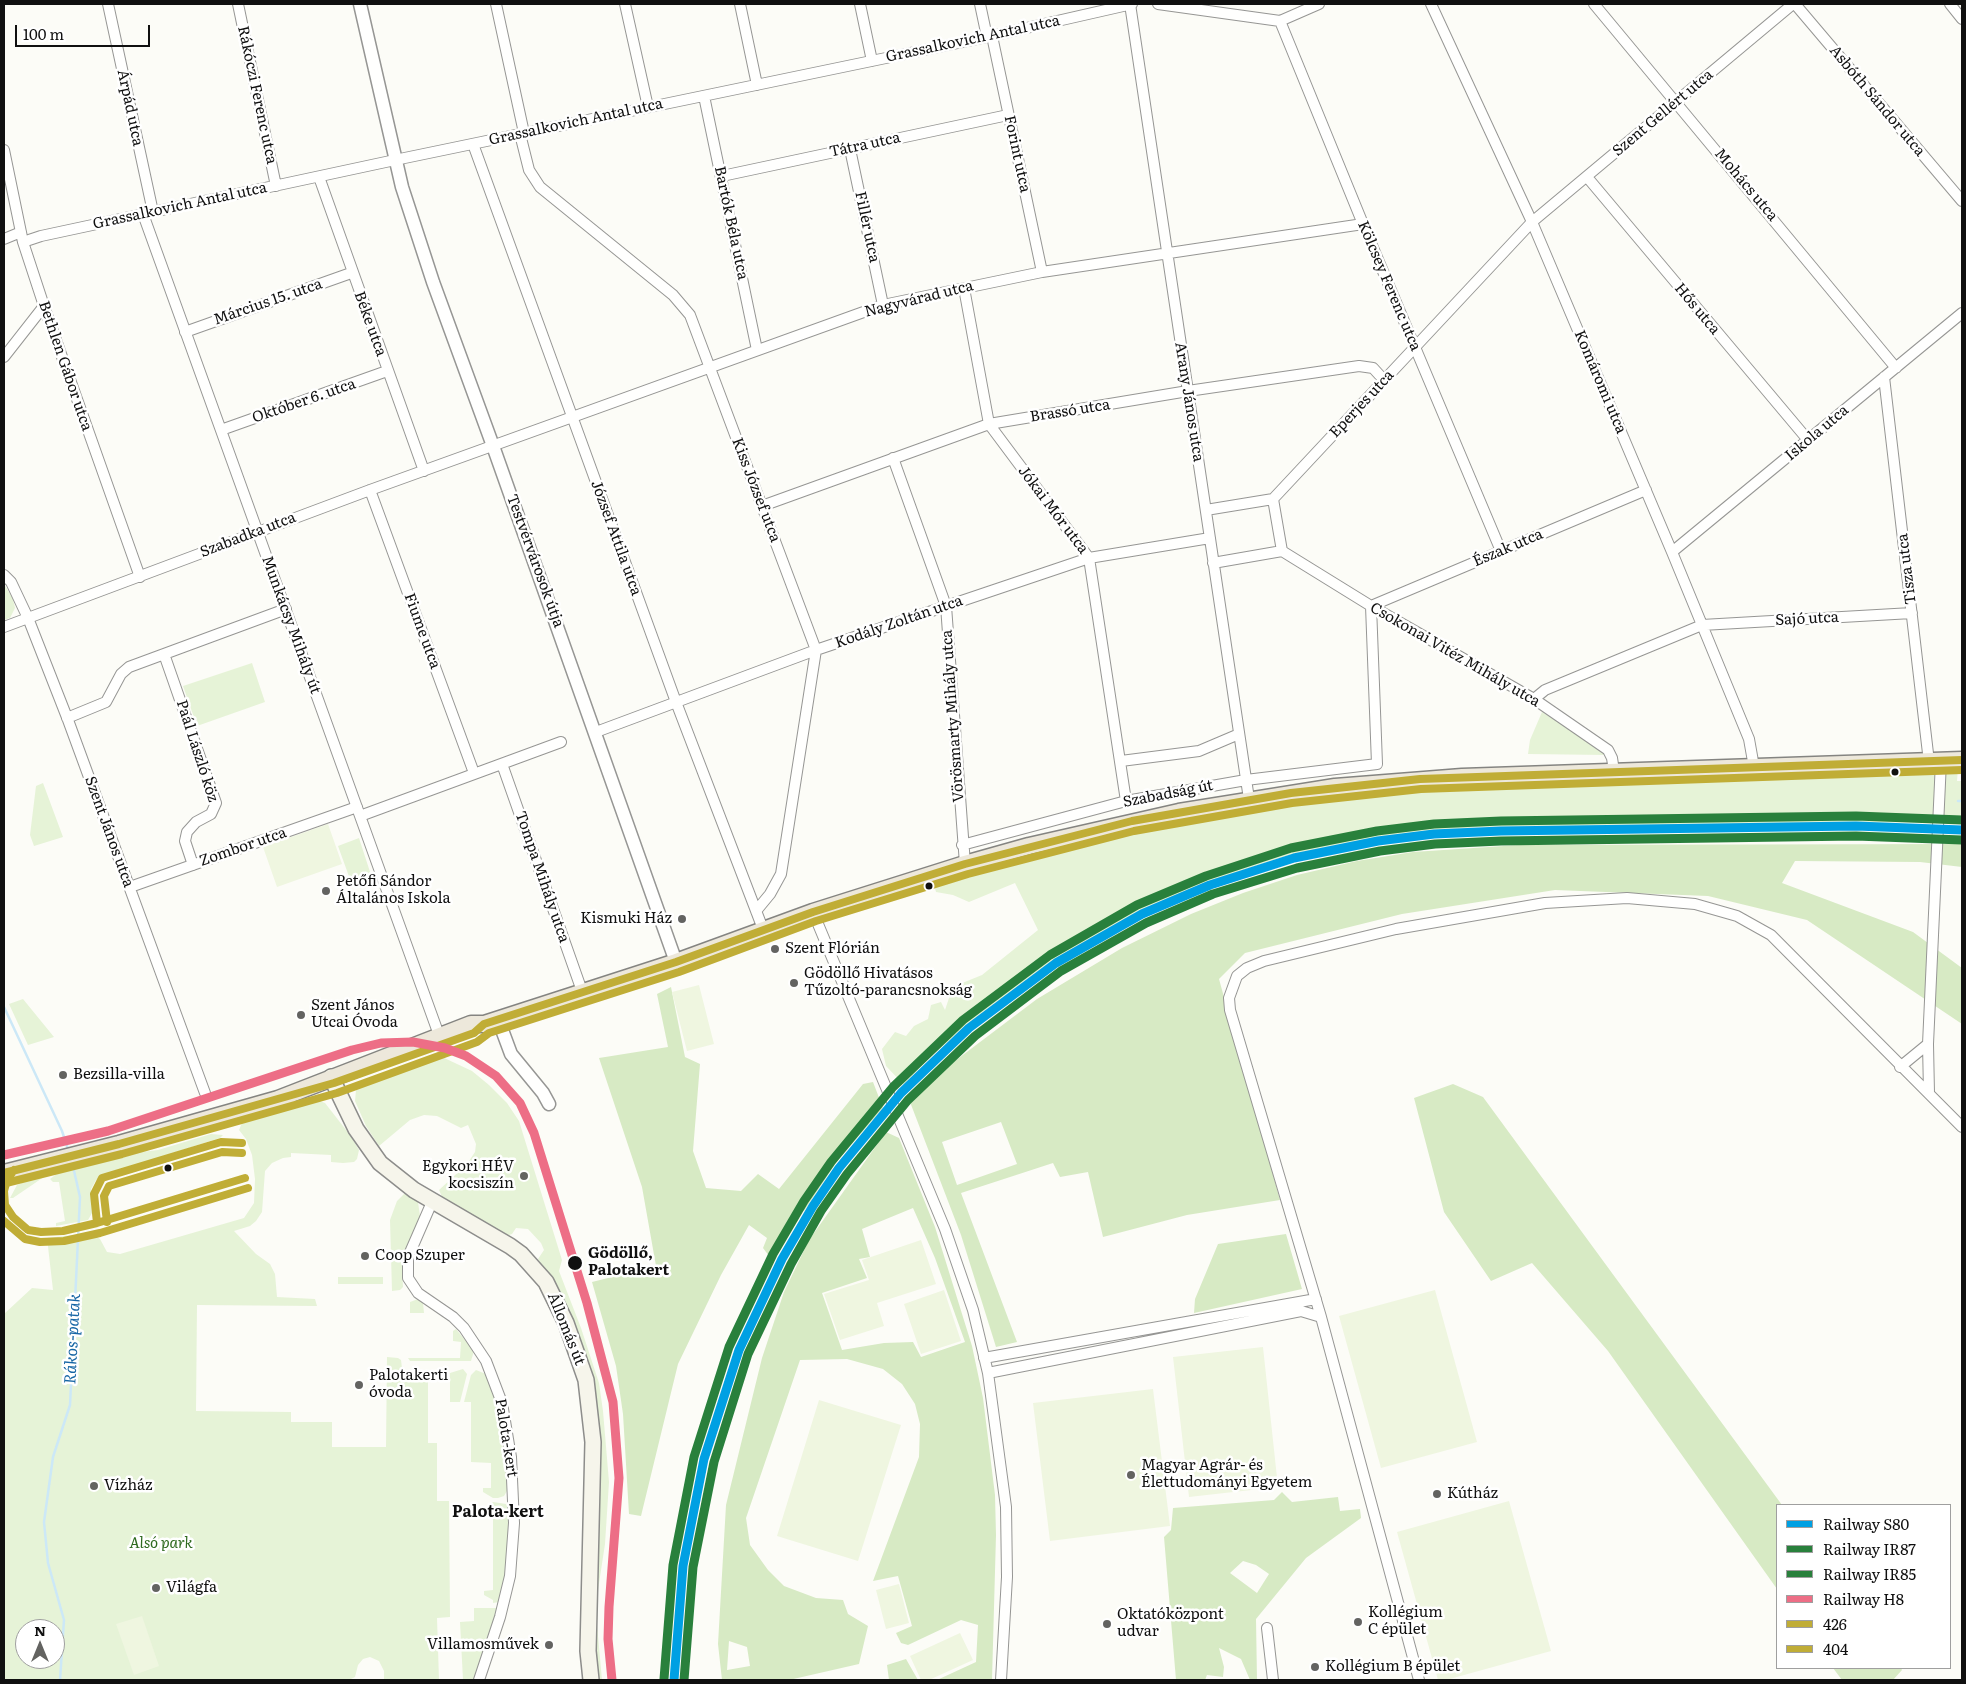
<!DOCTYPE html>
<html>
<head>
<meta charset="utf-8">
<style>
	body { margin:0 }
	#map { position:relative; width:1966px; height:1684px; overflow:hidden; background:#fcfcf7; font-family:Literata,serif }
	canvas { display:block }
	.frame { position:absolute; inset:0; border:5px solid #101010; pointer-events:none }
	.legend { position:absolute; left:1776px; top:1504px; width:175px; height:165px; box-sizing:border-box; background:#fff; border:1px solid #9f9f9f; margin:0; padding:6px 9px; list-style:none; font-size:15px; color:#101010 }
	.legend li { display:flex; align-items:center; gap:10px; height:25px }
	.legend b { width:25px; border:1px solid #9f9f9f }
	.north { position:absolute; left:15px; top:1619px; width:50px; height:50px; box-sizing:border-box; background:#fff; border:1px solid #9f9f9f; border-radius:50%; rotate:0deg; font-size:14px; font-weight:700; line-height:20px; text-align:center; color:#101010 }
	.north::after { content:''; display:block; margin:auto; width:18px; height:22px; background:#636361; clip-path:polygon(50% 0,100% 100%,50% 72%,0 100%) }
	.scale { position:absolute; left:15px; top:25px; width:135px; height:22px; box-sizing:border-box; border:2px solid #101010; border-top:0; padding-left:6px; font-size:15px; line-height:18px; white-space:nowrap; color:#101010; -webkit-text-stroke:4px #fff; paint-order:stroke }
</style>
</head>
<body>
<div id="map">
<canvas width="1966" height="1684"></canvas>
<div class="frame"></div>
<ul class="legend">
<li><b style="height:6px;background:#00a0e3"></b>Railway S80</li>
<li><b style="height:6px;background:#29803c"></b>Railway IR87</li>
<li><b style="height:6px;background:#29803c"></b>Railway IR85</li>
<li><b style="height:6px;background:#ed6e86"></b>Railway H8</li>
<li><b style="height:6px;background:#c0ad36"></b>426</li>
<li><b style="height:6px;background:#c0ad36"></b>404</li>
</ul>
<div class="north">N</div>
<div class="scale">100 m</div>
</div>
<script>
const context = document.querySelector('canvas').getContext('2d');
context.lineJoin = 'round';
function fill(path, color) {
  context.fillStyle = color;
  context.fill(path, 'evenodd');
}
function poly(rows) {
  const path = new Path2D();
  for (const r of rows) {
    path.moveTo(r[0], r[1]);
    for (let i = 2; i < r.length; i += 2) path.lineTo(r[i], r[i + 1]);
  }
  return path;
}
function strokePath(path, color, width, dash) {
  context.strokeStyle = color;
  context.lineWidth = width;
  context.lineCap = dash ? 'butt' : 'round';
  context.setLineDash(dash || []);
  context.stroke(path);
}
function label(font, color, halo, rows, align = 'center') {
  context.font = font + ' Literata,serif';
  context.lineWidth = 5;
  context.setLineDash([]);
  context.textBaseline = 'middle';
  context.strokeStyle = halo;
  context.fillStyle = color;
  for (const [text, x, y, turn = 0] of rows) {
    context.save();
    context.translate(x, y);
    context.rotate((+turn || 0) * Math.PI / 180);
    context.textAlign = isNaN(turn) ? turn : align;
    if (halo) context.strokeText(text, 0, 0);
    context.fillText(text, 0, 0);
    context.restore();
  }
}
fill(poly([
	[4,584,13,599,15,608,10,618,4,620],
	[252,663,265,702,197,726,183,686],
	[1542,712,1599,748,1606,755,1528,754,1530,740],
	[1958,769,1957,781,1962,781,1962,824,1933,822,1478,827,1404,834,1340,844,1283,857,1222,877,1149,906,1057,959,970,1023,931,1056,904,1085,886,1066,882,1049,895,1032,906,1036,914,1026,928,1019,931,1005,941,1002,945,1010,951,992,950,988,982,975,1038,930,1015,883,969,902,953,895,936,892,933,881,1034,848,1134,826,1369,788],
	[43,783,63,837,34,846,30,835,36,786],
	[359,838,371,875,351,882,338,846],
	[23,999,54,1037,28,1045,9,1004],
	[440,1056,472,1071,489,1085,507,1103,519,1121,562,1260,559,1271,581,1328,599,1383,603,1411,609,1482,605,1544,598,1590,597,1625,602,1680,597,1680,594,1655,597,1431,546,1272,538,1259,544,1250,541,1243,528,1229,516,1228,512,1234,506,1236,444,1201,439,1190,467,1164,475,1152,476,1144,468,1125,461,1128,437,1116,424,1115,410,1120,379,1146,366,1126,355,1101,356,1090,364,1084],
	[315,1099,325,1103,350,1135,359,1150,357,1159,354,1162,343,1163,331,1162,331,1155,291,1153,291,1157,283,1158,272,1163,265,1171,262,1212,256,1221,250,1226,234,1231,256,1254,270,1264,275,1274,277,1297,315,1299,317,1306,197,1305,196,1411,291,1412,291,1422,332,1422,332,1447,386,1447,387,1357,398,1358,401,1360,403,1376,411,1382,428,1382,428,1443,437,1443,437,1501,449,1501,450,1617,437,1618,439,1680,384,1680,384,1671,379,1661,370,1657,363,1659,358,1665,355,1677,349,1680,4,1680,4,1314,32,1288,53,1290,47,1238,91,1233,100,1239,107,1252,120,1254,244,1218,254,1203,255,1179,252,1155,246,1139,239,1130,242,1123,238,1118],
	[25,1629,55,1629,55,1659,25,1659],
	[211,1134,223,1135,220,1138,103,1175,96,1180,91,1189,92,1213,88,1220,56,1226,56,1223,65,1221,59,1182,53,1182,50,1179,58,1173,125,1154,158,1150],
	[57,1168,13,1198,10,1198,17,1185],
	[404,1194,410,1195,418,1202,420,1216,402,1264,403,1287,400,1290,392,1291,390,1220,397,1201],
	[338,1277,383,1277,383,1284,338,1284],
	[418,1299,423,1303,424,1313,410,1313,410,1302],
	[456,1329,474,1351,471,1361,410,1361,408,1358,460,1358,461,1342,453,1341,453,1331],
	[463,1369,467,1374,460,1402,450,1402,450,1373],
	[476,1370,486,1374,494,1392,500,1423,507,1468,507,1491,504,1496,498,1498,493,1498,483,1492,483,1488,491,1488,491,1463,471,1462,471,1402,464,1402,471,1375],
	[493,1502,506,1504,510,1512,507,1567,499,1602,493,1603,493,1600,484,1595,484,1591,493,1590,493,1513,484,1513,486,1508],
	[474,1608,499,1608,475,1680,463,1680,460,1622,474,1621]
]), '#e6f3d7');
fill(poly([
	[1962,844,1962,867,1920,862,1795,861,1782,883,1913,932,1962,968,1962,1024,1807,920,1708,896,1555,890,1402,914,1245,953,1219,979,1280,1200,1187,1215,1103,1237,1088,1172,1060,1177,1053,1163,961,1193,1017,1342,996,1347,961,1235,910,1102,943,1070,1037,999,1122,948,1191,914,1243,893,1297,875,1357,861,1413,852,1519,845],
	[1001,1122,1017,1164,957,1185,942,1142],
	[671,987,685,1057,700,1064,693,1151,706,1188,741,1191,758,1174,779,1189,863,1084,873,1082,883,1108,838,1160,804,1211,799,1210,797,1217,788,1225,774,1255,769,1256,763,1248,767,1238,749,1225,721,1275,678,1364,641,1516,629,1514,623,1414,616,1366,592,1282,656,1266,642,1187,599,1058,668,1047,657,994],
	[1453,1084,1483,1097,1782,1505,1777,1505,1777,1589,1608,1351,1532,1263,1491,1281,1444,1212,1414,1098],
	[886,1132,899,1138,935,1227,972,1346,983,1398,995,1495,996,1535,992,1680,937,1680,976,1662,978,1625,961,1620,908,1645,901,1643,896,1633,912,1626,898,1576,873,1581,919,1457,920,1424,915,1404,902,1384,883,1369,847,1359,800,1360,746,1518,750,1545,768,1570,784,1586,816,1598,843,1600,848,1614,868,1626,859,1664,789,1680,722,1680,718,1644,726,1505,762,1358,784,1292,809,1240],
	[913,1208,935,1258,965,1342,921,1357,913,1342,884,1343,842,1350,822,1293,867,1278,859,1259,870,1257,862,1229],
	[729,1641,747,1647,750,1666,727,1670],
	[1286,1234,1302,1289,1194,1313,1195,1299,1218,1244],
	[1282,1492,1292,1502,1338,1497,1340,1511,1360,1509,1361,1518,1306,1558,1256,1619,1257,1680,1250,1680,1241,1659,1219,1648,1224,1667,1223,1677,1207,1675,1205,1680,1176,1680,1164,1537,1171,1530,1173,1508,1274,1500],
	[1243,1561,1256,1565,1269,1574,1257,1593,1230,1573],
	[906,1659,918,1680,889,1680,887,1665],
	[1833,1668,1901,1668,1902,1670,1893,1680,1842,1680]
]), '#d7eac4');
fill(poly([
	[328,824,342,864,277,887,263,847],
	[699,985,714,1044,687,1051,672,992],
	[921,1240,936,1284,877,1303,884,1326,840,1340,824,1294,869,1280,862,1260],
	[944,1290,961,1341,921,1354,904,1304],
	[1435,1290,1477,1442,1381,1468,1339,1316],
	[1263,1347,1278,1487,1189,1497,1173,1357],
	[1153,1389,1170,1526,1050,1541,1033,1403],
	[819,1400,901,1425,858,1561,777,1536],
	[1509,1501,1551,1651,1446,1680,1438,1680,1397,1532],
	[899,1584,909,1623,886,1629,876,1590],
	[142,1616,159,1666,134,1675,116,1624],
	[960,1633,973,1660,929,1680,921,1680,910,1656]
]), '#eff6e0');
strokePath(poly([
	[1958,801,1962,801],
	[4,1007,62,1131,69,1152],
	[60,1680,64,1620,48,1563,44,1522,53,1457,70,1405,80,1197,72,1162]
]), '#cce8f7', 2.5);
const minor = poly([
	[108,4,153,212],
	[238,4,276,186],
	[496,4,524,133],
	[625,4,648,107],
	[740,4,757,85],
	[860,4,872,61],
	[980,4,987,37],
	[1130,4,1249,799],
	[1158,4,1280,21,1319,4],
	[1431,4,1532,222,1672,552,1749,739,1754,767],
	[1594,4,1896,368],
	[1795,4,1962,201],
	[1950,4,1962,19],
	[1280,21,1363,224,1501,551],
	[992,36,1042,272],
	[704,96,757,350],
	[520,134,529,170,540,187,673,295,690,315,816,650,781,874,770,894,756,911],
	[473,144,676,702,763,929],
	[850,149,883,305],
	[4,150,23,242,44,306,140,577],
	[722,176,1008,115],
	[319,177,424,471],
	[1587,177,1808,440],
	[143,214,439,1035],
	[4,239,21,232],
	[23,242,41,236,395,160,987,37,1132,4],
	[964,288,989,424,1089,558,1126,801],
	[185,332,351,273],
	[4,357,44,306],
	[1884,377,1929,762],
	[221,430,387,371],
	[893,458,946,606,965,864],
	[370,490,474,773],
	[1273,499,1532,222,1793,4],
	[762,506,989,424,1188,391,1359,366,1373,368,1384,380],
	[1206,510,1273,499,1282,551],
	[1672,552,1962,313],
	[1213,563,1282,551,1371,606,1534,699,1608,750,1612,758,1614,771],
	[4,575,11,582,28,618,68,720,205,1093],
	[1371,606,1646,490],
	[4,627,370,490,883,305,1042,272,1363,224],
	[164,654,216,803,211,814,196,822,187,832,185,841,193,865],
	[1534,699,1545,690,1702,625,1912,613],
	[67,718,106,702,121,674,129,667,286,609],
	[596,732,816,650,1089,558,1210,538],
	[1121,761,1199,751,1239,734],
	[502,764,582,991],
	[360,816,561,742],
	[962,845,1126,801,1246,780,1377,764,1371,606],
	[130,887,357,807],
	[813,912,945,1229,973,1310,979,1335,988,1373,1006,1507,1007,1577,1001,1680],
	[1900,1067,1928,1044],
	[1929,1093,1928,1044,1941,761],
	[432,1202,408,1257,408,1278,418,1293,453,1317,464,1328,486,1361,502,1403,511,1457,514,1523,510,1576,500,1617,479,1680],
	[984,1358,1316,1299],
	[988,1373,1301,1311,1321,1317],
	[1267,1628,1273,1680],
	[1419,1680,1321,1317,1230,1010,1229,998,1237,976,1247,968,1264,961,1396,929,1545,903,1627,898,1695,904,1737,916,1771,935,1962,1127]
]);
const tertiary = poly([
	[360,4,402,187,433,282,493,446,676,962],
	[498,1019,511,1054,543,1093,549,1104]
]);
const secondary = poly([
	[331,1077,356,1129,380,1163,414,1190,510,1246,521,1254,546,1282,566,1323,586,1380,593,1442,588,1651,591,1680]
]);
const primary = poly([
	[278,1099,471,1024,484,1024,676,962,813,912,965,864,1029,846,1179,812,1335,787,1462,777,1962,760],
	[4,1173,119,1144,289,1096]
]);
strokePath(minor, '#969694', 12);
strokePath(tertiary, '#969694', 15);
strokePath(secondary, '#8d8d8b', 18);
strokePath(primary, '#848481', 19);
strokePath(minor, '#fffffe', 10);
strokePath(tertiary, '#fffffe', 12);
strokePath(secondary, '#f6f5eb', 15);
strokePath(primary, '#ede8db', 16);
strokePath(poly([
	[14,1170,7,1180,4,1191,5,1205,13,1217,28,1230,41,1232,63,1231,97,1223,245,1178],
	[4,1173,119,1144,334,1083,474,1033,484,1024,676,962,813,912,965,864,1132,821,1291,793,1420,779,1962,760],
	[97,1223,94,1194,102,1178,221,1142,242,1143]
]), '#c0ad36', 8);
strokePath(poly([
	[6,1183,122,1154,337,1093,477,1042,489,1033,679,972,816,921,968,874,1134,831,1292,803,1421,789,1962,770],
	[4,1221,25,1239,40,1242,64,1241,100,1233,248,1188],
	[107,1222,104,1196,109,1186,222,1152,242,1153]
]), '#c0ad36', 8);
strokePath(poly([
	[674,1680,683,1566,704,1459,739,1350,782,1259,813,1206,839,1168,901,1093,969,1028,1056,963,1142,914,1210,885,1294,858,1378,841,1434,834,1501,831,1856,826,1962,830]
]), '#00a0e3', 9);
strokePath(poly([
	[684,1680,693,1567,714,1462,748,1354,791,1264,821,1211,847,1174,908,1100,975,1036,1061,971,1146,923,1213,894,1297,868,1380,851,1435,844,1501,841,1856,836,1962,840]
]), '#29803c', 9);
strokePath(poly([
	[664,1679,673,1565,694,1457,729,1347,773,1254,804,1201,831,1162,893,1087,963,1020,1050,955,1137,905,1206,876,1291,848,1377,831,1434,824,1501,821,1856,816,1962,820]
]), '#29803c', 9);
strokePath(poly([
	[4,1155,108,1131,352,1050,381,1043,413,1042,445,1048,466,1056,496,1076,520,1103,534,1133,587,1303,613,1402,619,1478,609,1607,608,1639,612,1680]
]), '#ed6e86', 9);
for (const [x, y, r, color] of [
	[1895,772,4.5,"#101010"],
	[929,886,4.5,"#101010"],
	[326,891,5,"#636361"],
	[682,919,5,"#636361"],
	[775,949,5,"#636361"],
	[794,983,5,"#636361"],
	[301,1015,5,"#636361"],
	[63,1075,5,"#636361"],
	[168,1168,4.5,"#101010"],
	[524,1176,5,"#636361"],
	[365,1256,5,"#636361"],
	[575,1263,8,"#101010"],
	[359,1385,5,"#636361"],
	[1131,1475,5,"#636361"],
	[94,1486,5,"#636361"],
	[1437,1494,5,"#636361"],
	[156,1588,5,"#636361"],
	[1358,1622,5,"#636361"],
	[1107,1624,5,"#636361"],
	[549,1645,5,"#636361"],
	[1315,1667,5,"#636361"]
]) {
  const dot = new Path2D();
  dot.arc(x, y, r, 0, 2 * Math.PI);
  context.fillStyle = color;
  context.fill(dot);
  strokePath(dot, '#fff', 2);
}
label('15px', '#101010', '#fff', [
	["Grassalkovich Antal utca",973,39,-12],
	["Rákóczi Ferenc utca",257,95,78],
	["Asbóth Sándor utca",1877,101,50],
	["Árpád utca",130,108,78],
	["Szent Gellért utca",1663,113,-40],
	["Grassalkovich Antal utca",576,122,-12],
	["Tátra utca",865,145,-12],
	["Forint utca",1017,154,78],
	["Mohács utca",1746,185,50],
	["Grassalkovich Antal utca",180,206,-12],
	["Bartók Béla utca",731,223,78],
	["Fillér utca",867,227,78],
	["Kölcsey Ferenc utca",1389,286,67],
	["Nagyvárad utca",919,299,-14],
	["Március 15. utca",268,302,-19],
	["Hős utca",1697,309,50],
	["Béke utca",370,324,70],
	["Bethlen Gábor utca",65,366,71],
	["Komáromi utca",1600,382,67],
	["Október 6. utca",304,401,-19],
	["Arany János utca",1189,402,81],
	["Eperjes utca",1362,404,-47],
	["Brassó utca",1070,411,-9],
	["Iskola utca",1817,433,-40],
	["Kiss József utca",756,490,69],
	["Jókai Mór utca",1053,510,53],
	["Szabadka utca",248,535,-21],
	["József Attila utca",616,538,70],
	["Észak utca",1508,548,-23],
	["Testvérvárosok útja",535,561,70],
	["Tisza utca",1907,569,-97],
	["Sajó utca",1807,619,-3],
	["Kodály Zoltán utca",899,622,-19],
	["Munkácsy Mihály út",291,625,70],
	["Fiume utca",422,631,70],
	["Csokonai Vitéz Mihály utca",1455,655,30],
	["Vörösmarty Mihály utca",953,716,-94],
	["Paál László köz",197,751,72],
	["Szabadság út",1168,794,-11],
	["Szent János utca",109,832,70],
	["Zombor utca",243,847,-19],
	["Tompa Mihály utca",542,877,71],
	["Állomás út",566,1329,68],
	["Palota-kert",506,1438,81]
]);
label('15px', '#101010', '#fff', [
	["Petőfi Sándor",336,882],
	["Általános Iskola",336,899],
	["Kismuki Ház",672,919,"right"],
	["Szent Flórián",785,949],
	["Gödöllő Hivatásos",804,974],
	["Tűzoltó-parancsnokság",804,991],
	["Szent János",311,1006],
	["Utcai Óvoda",311,1023],
	["Bezsilla-villa",73,1075],
	["Egykori HÉV",514,1167,"right"],
	["kocsiszín",514,1184,"right"],
	["Coop Szuper",375,1256],
	["Palotakerti",369,1376],
	["óvoda",369,1393],
	["Magyar Agrár- és",1141,1466],
	["Élettudományi Egyetem",1141,1483],
	["Vízház",104,1486],
	["Kútház",1447,1494],
	["Világfa",166,1588],
	["Kollégium",1368,1613],
	["C épület",1368,1630],
	["Oktatóközpont",1117,1615],
	["udvar",1117,1632],
	["Villamosművek",539,1645,"right"],
	["Kollégium B épület",1325,1667]
], 'left');
label('bold 15px', '#101010', '#fff', [
	["Gödöllő,",588,1254],
	["Palotakert",588,1271]
], 'left');
label('italic 15px', '#2e6a1f', '#fff', [
	["Alsó park",161,1544]
]);
label('italic 16px', '#1766a5', '#fff', [
	["Rákos-patak",73,1339,-87]
]);
label('bold 16px', '#101010', '#fff', [
	["Palota-kert",498,1512]
]);
</script>
</body>
</html>
